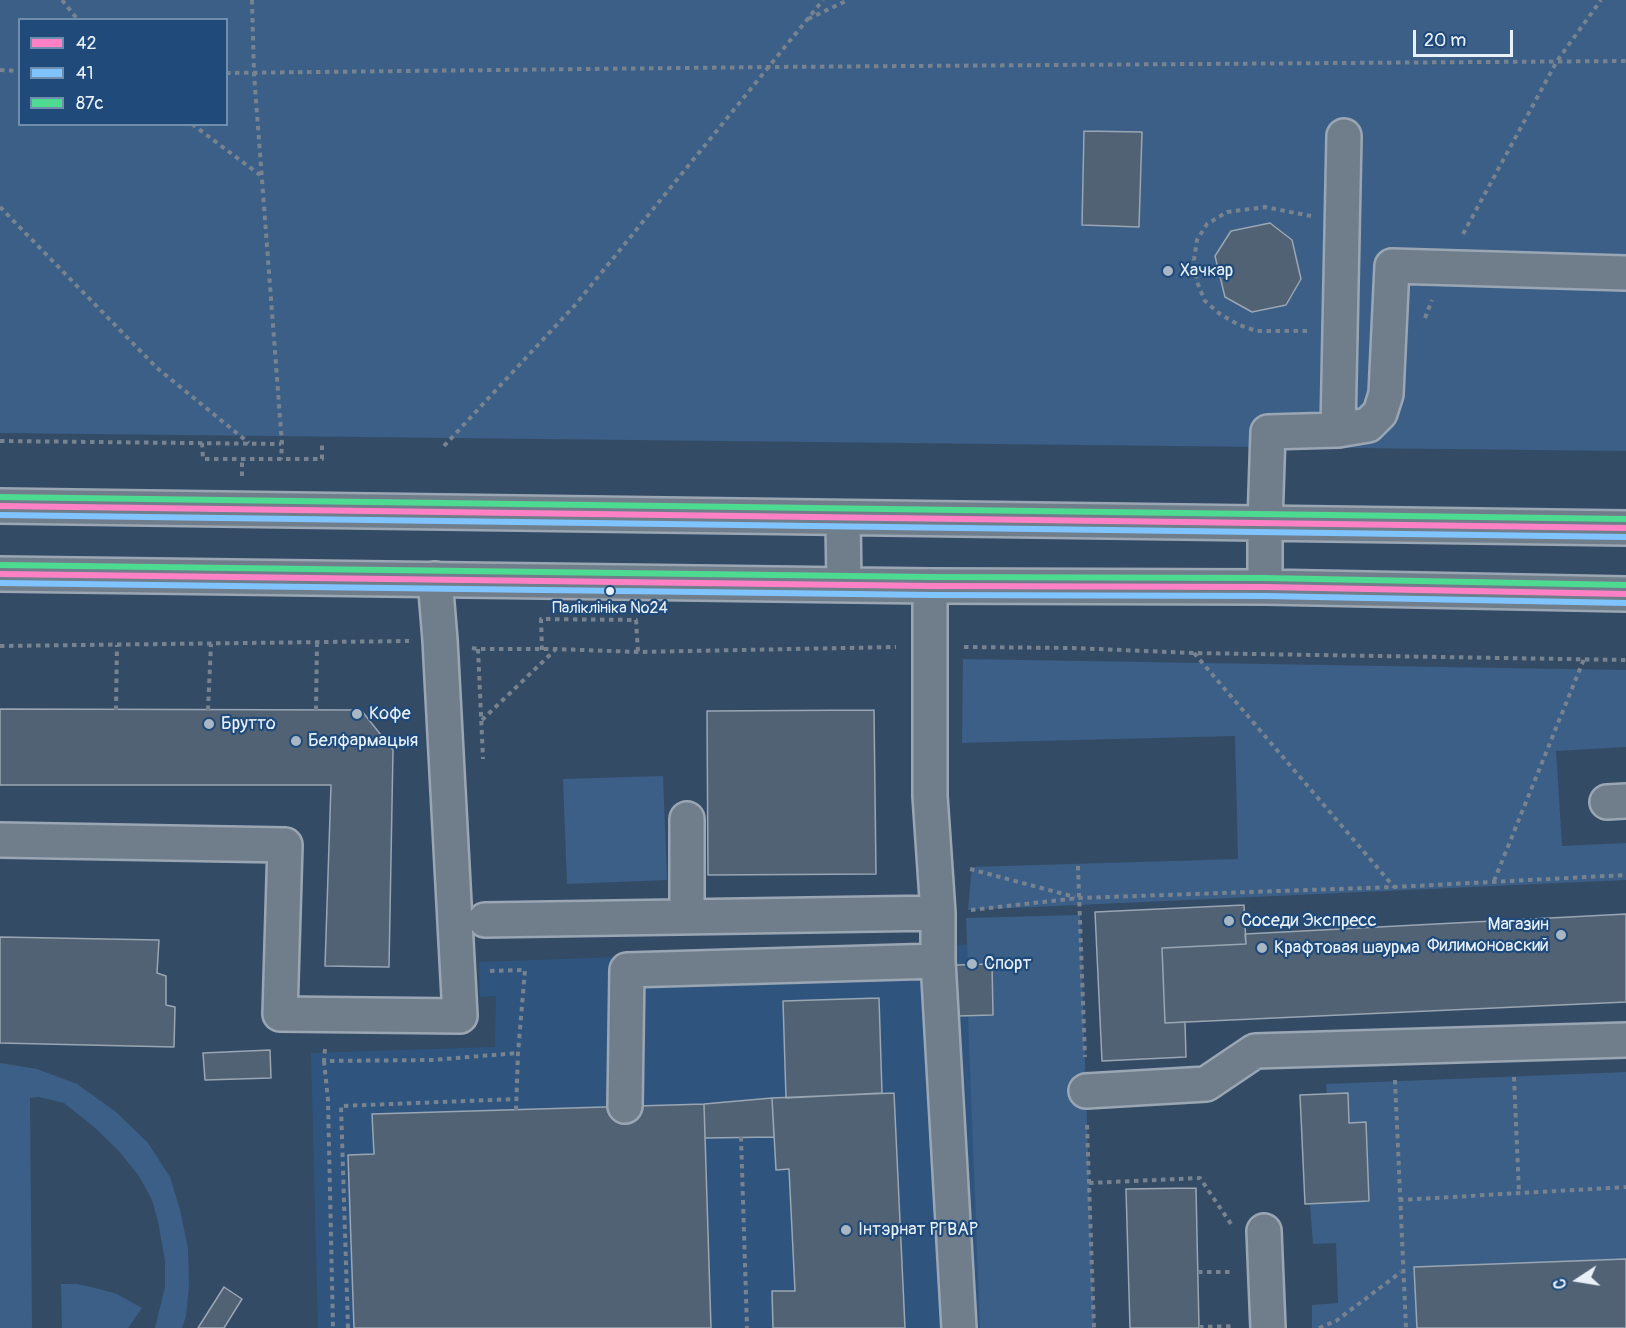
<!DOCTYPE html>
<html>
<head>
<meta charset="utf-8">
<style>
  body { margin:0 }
  #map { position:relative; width:1626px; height:1328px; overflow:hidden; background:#344b65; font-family:Pangolin,sans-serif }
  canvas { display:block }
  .legend { position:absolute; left:18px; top:18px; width:210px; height:108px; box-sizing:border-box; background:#1f4a7a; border:2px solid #6f8dac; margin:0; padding:8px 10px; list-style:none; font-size:18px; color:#e8f1f8 }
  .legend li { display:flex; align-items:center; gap:12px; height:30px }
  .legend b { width:30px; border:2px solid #6f8dac }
  .north { position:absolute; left:1548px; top:1250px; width:60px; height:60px; -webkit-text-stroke:4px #1f4a7a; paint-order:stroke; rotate:258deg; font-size:16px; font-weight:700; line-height:24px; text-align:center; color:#e8f1f8 }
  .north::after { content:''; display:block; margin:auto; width:21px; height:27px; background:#e8f1f8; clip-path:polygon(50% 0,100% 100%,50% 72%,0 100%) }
  .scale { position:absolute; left:1413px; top:30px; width:100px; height:27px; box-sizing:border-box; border:3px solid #e8f1f8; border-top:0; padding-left:8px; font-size:18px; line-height:21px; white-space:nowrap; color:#e8f1f8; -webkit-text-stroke:4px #1f4a7a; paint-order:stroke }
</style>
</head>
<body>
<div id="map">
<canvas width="1626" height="1328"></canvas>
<ul class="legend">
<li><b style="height:8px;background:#ff80c5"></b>42</li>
<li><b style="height:8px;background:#80c4ff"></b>41</li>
<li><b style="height:8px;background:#4ddb92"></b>87с</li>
</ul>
<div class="north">С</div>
<div class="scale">20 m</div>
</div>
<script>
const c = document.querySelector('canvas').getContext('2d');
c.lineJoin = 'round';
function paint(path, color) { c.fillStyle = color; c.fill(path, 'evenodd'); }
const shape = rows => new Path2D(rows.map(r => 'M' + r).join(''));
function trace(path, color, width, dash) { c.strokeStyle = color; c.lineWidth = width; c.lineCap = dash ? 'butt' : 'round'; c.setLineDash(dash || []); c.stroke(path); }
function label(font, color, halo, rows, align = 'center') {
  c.font = font + ' Pangolin,sans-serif'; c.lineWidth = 4.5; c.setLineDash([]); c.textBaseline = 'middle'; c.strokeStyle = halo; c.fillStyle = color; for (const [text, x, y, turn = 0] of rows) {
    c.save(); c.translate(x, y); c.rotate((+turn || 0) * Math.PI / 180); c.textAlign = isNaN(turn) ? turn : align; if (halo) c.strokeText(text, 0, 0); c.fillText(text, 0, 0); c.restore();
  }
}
const built = shape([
  [1064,941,1072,1328,318,1328,311,1053,495,1047,496,996,480,997,479,962]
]);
const green = shape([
  [0,0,1626,0,1626,451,0,433],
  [20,20,226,20,226,124,20,124],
  [963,659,1626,670,1626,747,1556,751,1562,846,1626,843,1626,880,968,910,972,867,1238,859,1235,736,957,743,962,743],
  [663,776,667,880,567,884,563,779],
  [1080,915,1094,1328,980,1328,968,1016,993,1015,992,964,968,965,966,918],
  [0,1063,37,1069,77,1084,116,1112,148,1143,170,1177,180,1210,188,1248,189,1286,186,1316,182,1328,155,1328,165,1287,165,1261,158,1221,152,1200,139,1176,118,1150,94,1127,64,1103,39,1097,30,1098,32,1328,0,1328],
  [1626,1072,1626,1259,1417,1328,1312,1328,1312,1305,1338,1303,1336,1243,1313,1244,1310,1204,1369,1201,1366,1122,1349,1123,1327,1094,1326,1084],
  [61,1284,77,1284,99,1289,117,1294,142,1308,128,1328,62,1328]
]);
const building = shape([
  [1084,131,1142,132,1139,227,1082,225,1084,131],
  [1270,223,1292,240,1301,279,1286,305,1252,312,1225,297,1215,256,1231,231,1270,223],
  [0,709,361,710,393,750,389,967,325,966,331,785,0,785,0,709],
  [874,710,876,874,708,875,707,711,874,710],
  [1244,905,1246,944,1162,948,1165,1023,1185,1022,1186,1057,1102,1061,1095,912,1244,905],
  [1626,914,1626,1002,1165,1023,1162,948,1246,944,1245,934,1626,914],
  [0,937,159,940,157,973,166,976,166,1005,175,1007,174,1047,0,1043,0,937],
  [992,964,993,1015,957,1016,956,965,992,964],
  [879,998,882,1093,786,1098,783,1001,879,998],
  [270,1050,271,1078,205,1080,203,1053,270,1050],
  [894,1093,905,1328,773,1328,772,1291,795,1291,789,1169,776,1170,772,1098,894,1093],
  [1348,1093,1349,1123,1366,1122,1369,1201,1305,1204,1300,1095,1348,1093],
  [772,1098,774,1137,705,1138,704,1104,772,1098],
  [704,1104,711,1328,354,1328,348,1155,374,1154,372,1114,704,1104],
  [1196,1188,1199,1328,1130,1328,1126,1189,1196,1188],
  [1626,1259,1626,1328,1417,1328,1414,1267,1626,1259],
  [224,1287,242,1299,224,1328,198,1328,224,1287]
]);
const path = shape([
  [62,0,78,20],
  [252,0,254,74,282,444,281,459],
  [808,19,848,0],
  [0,70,20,71],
  [226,73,769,67,1626,61],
  [192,124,260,175],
  [0,207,157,368,249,443],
  [1463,234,1557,61,1601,0],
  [1425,318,1432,300],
  [1307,331,1257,331,1239,325,1220,314,1205,301,1197,282,1194,260,1197,240,1207,224,1227,212,1265,207,1311,216],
  [0,441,281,444],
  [202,443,203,459,322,459,322,445],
  [444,446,576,304,823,0],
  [242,476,242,459],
  [0,646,409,641],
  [964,647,1072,648,1193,653,1626,660],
  [472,648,478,649,555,649,638,652,896,647],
  [478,649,483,759],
  [542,650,541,619,636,620,638,652],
  [1194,653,1394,887],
  [116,710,117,645],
  [208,710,211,644],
  [316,710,317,643],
  [482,720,555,650],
  [1078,866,1085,1057],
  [970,869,1075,897],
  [1494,881,1584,659],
  [971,910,1079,898,1394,887,1626,875],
  [490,971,525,970,518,1053,516,1111],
  [325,1049,324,1061,432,1060,518,1053],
  [324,1061,328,1100,333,1328],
  [1514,1077,1519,1193],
  [1395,1080,1406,1328],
  [1087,1125,1094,1328],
  [741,1137,747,1328],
  [1089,1183,1200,1178,1231,1224],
  [1399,1200,1626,1187],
  [1198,1272,1233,1272],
  [1199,1327,1235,1326],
  [348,1328,341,1106,516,1099],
  [1319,1328,1336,1321,1401,1272]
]);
const minor = shape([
  [1338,430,1368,425,1380,413,1386,394,1392,266,1626,273],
  [1265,523,1268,432,1338,430,1344,136],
  [930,586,930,796,938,913,938,961,959,1328],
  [1607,802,1626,801],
  [0,840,285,845,280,1014,460,1016,440,640,435,579],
  [687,917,687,819],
  [485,920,938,913],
  [1086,1091,1206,1084,1255,1051,1626,1040],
  [625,1106,627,970,938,961],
  [1264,1231,1268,1328]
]);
const major = shape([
  [0,506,1626,528],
  [843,518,844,585],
  [0,574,930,586,1265,587,1626,594],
  [1265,587,1265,523]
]);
const bus1 = shape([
  [0,506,1626,528],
  [0,574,930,586,1265,587,1626,594]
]);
const bus2 = shape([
  [0,515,1626,537],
  [0,583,930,595,1265,596,1626,603]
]);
const bus3 = shape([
  [0,497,1626,519],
  [0,565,930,577,1265,578,1626,585]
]);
const markers = [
  [1168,271,6,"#a9b7c5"],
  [610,591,5,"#e8f1f8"],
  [357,714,6,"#a9b7c5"],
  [209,724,6,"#a9b7c5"],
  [296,741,6,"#a9b7c5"],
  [1229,921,6,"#a9b7c5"],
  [1561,935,6,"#a9b7c5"],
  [1262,948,6,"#a9b7c5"],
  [972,964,6,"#a9b7c5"],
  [846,1230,6,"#a9b7c5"]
];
const busNames = [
  ["Паліклініка №24",610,609]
];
const poiNames = [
  ["Хачкар",1180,271],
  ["Кофе",369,714],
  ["Брутто",221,724],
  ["Белфармацыя",308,741],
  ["Соседи Экспресс",1241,921],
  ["Магазин",1549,925,"right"],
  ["Филимоновский",1549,946,"right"],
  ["Крафтовая шаурма",1274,948],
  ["Спорт",984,964],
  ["Інтэрнат РГВАР",858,1230]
];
paint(built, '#2f557f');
paint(green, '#3b5f87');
paint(building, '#516275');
trace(building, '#9aa6b3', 1.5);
trace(minor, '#9aa6b3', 38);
trace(major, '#9aa6b3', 38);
trace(path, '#778390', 4, [4.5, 4.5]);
trace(minor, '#707e8c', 33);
trace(major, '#707e8c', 33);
trace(bus1, '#ff80c5', 6);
trace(bus2, '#80c4ff', 6);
trace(bus3, '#4ddb92', 6);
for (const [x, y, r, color] of markers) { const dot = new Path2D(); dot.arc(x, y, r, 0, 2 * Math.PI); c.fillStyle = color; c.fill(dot); trace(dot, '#1f4a7a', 2); }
label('16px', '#e8f1f8', '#1f4a7a', busNames);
label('18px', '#e8f1f8', '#1f4a7a', poiNames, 'left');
</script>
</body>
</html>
